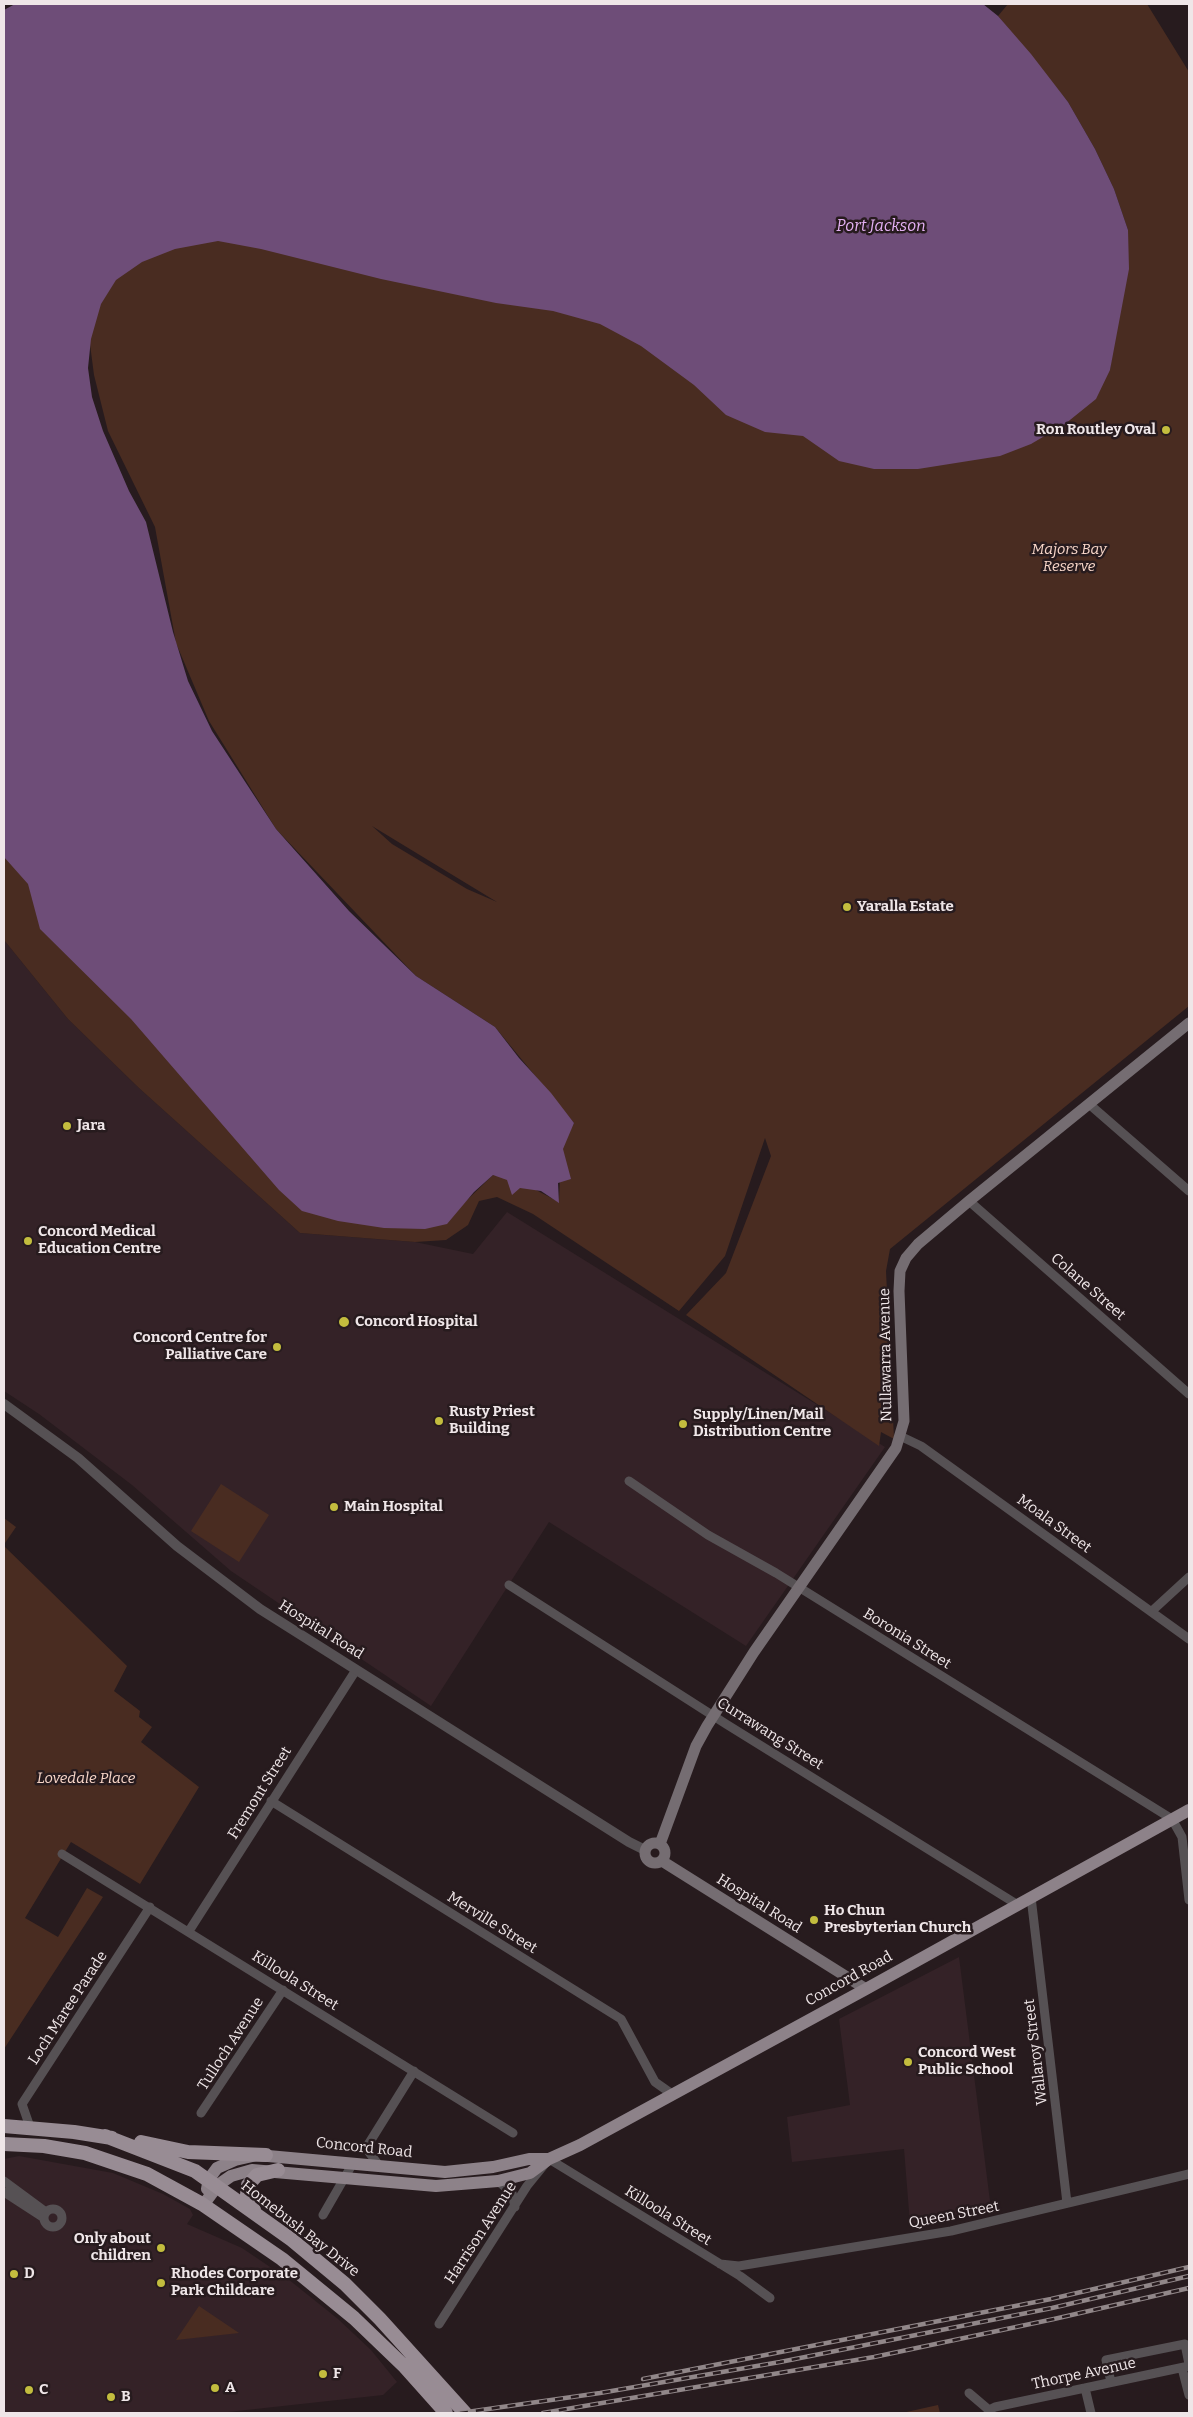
<!DOCTYPE html>
<html>
<head>
<meta charset="utf-8">
<style>
  body { margin:0 }
  #map { position:relative; width:1193px; height:2417px; overflow:hidden; background:#271b1e; font-family:Bitter,serif }
  canvas { display:block }
  .frame { position:absolute; inset:0; border:5px solid #efe6e8; pointer-events:none }
</style>
</head>
<body>
<div id="map">
<canvas width="1193" height="2417"></canvas>
<div class="frame"></div>
</div>
<script>
const c = document.querySelector('canvas').getContext('2d');
c.lineJoin = 'round';
function paint(path, color) { c.fillStyle = color; c.fill(path, 'evenodd'); }
const shape = rows => new Path2D(rows.map(r => 'M' + r).join(''));
function trace(path, color, width, dash) { c.strokeStyle = color; c.lineWidth = width; c.lineCap = dash ? 'butt' : 'round'; c.setLineDash(dash || []); c.stroke(path); }
function label(font, color, halo, rows, align = 'center') {
  c.font = font + ' Bitter,serif'; c.lineWidth = 5; c.setLineDash([]); c.textBaseline = 'middle'; c.strokeStyle = halo; c.fillStyle = color; for (const [text, x, y, turn = 0] of rows) {
    c.save(); c.translate(x, y); c.rotate((+turn || 0) * Math.PI / 180); c.textAlign = isNaN(turn) ? turn : align; if (halo) c.strokeText(text, 0, 0); c.fillText(text, 0, 0); c.restore();
  }
}
const built = shape([
  [4,940,68,1019,139,1088,300,1233,415,1242,473,1254,507,1212,885,1447,746,1646,549,1522,431,1706,231,1571,132,1485,39,1414,4,1391],
  [959,1957,991,2209,910,2224,904,2149,792,2162,787,2117,850,2105,839,2019],
  [19,2156,113,2173,163,2194,190,2209,193,2215,187,2224,242,2248,288,2279,338,2319,371,2350,397,2382,383,2395,219,2413,4,2413,4,2159]
]);
const green = shape([
  [1008,4,1147,4,1189,72,1189,1006,890,1249,886,1271,894,1439,881,1432,879,1446,686,1315,726,1273,771,1156,765,1138,725,1256,679,1311,533,1214,497,1197,479,1201,468,1225,446,1240,415,1242,300,1233,139,1088,68,1019,4,940,4,835,465,1202,493,1175,513,1178,559,1202,561,1148,574,1123,495,1027,416,976,276,829,209,721,176,643,155,527,108,431,94,375,87,321,100,270,156,227,1110,370,1128,230,1114,189,1095,149,1068,102,998,16],
  [372,826,497,902,467,889,392,844],
  [221,1484,269,1515,239,1562,191,1531],
  [4,1518,16,1527,5,1543,4,1542],
  [4,1546,127,1666,114,1691,140,1711,139,1717,152,1727,141,1742,199,1787,140,1884,71,1842,25,1918,58,1937,87,1888,103,1897,4,2049],
  [199,2306,239,2333,176,2340],
  [938,2405,940,2413,902,2413]
]);
const water = shape([
  [15,4,983,4,998,16,1031,54,1068,102,1095,149,1114,189,1128,230,1129,269,1110,370,1096,399,1065,424,1031,444,1000,456,918,469,874,469,839,461,803,436,765,432,726,415,694,385,641,346,600,324,553,311,496,303,381,279,261,249,218,241,175,249,142,262,116,280,101,304,91,339,88,368,92,397,103,431,129,491,146,522,173,632,188,681,212,731,276,829,349,911,416,976,495,1027,519,1058,551,1093,574,1123,563,1149,571,1179,558,1183,559,1203,541,1191,520,1188,512,1195,507,1180,493,1175,474,1192,447,1224,425,1229,384,1228,338,1221,302,1211,279,1190,131,1019,40,929,28,884,4,857,4,10]
]);
const minor = shape([
  [1089,1104,1189,1191],
  [969,1201,1189,1394],
  [900,1436,921,1446,1189,1639],
  [629,1481,708,1535,776,1573,1172,1819,1182,1837,1189,1900],
  [509,1585,726,1724,1018,1905],
  [1152,1611,1189,1577],
  [271,1801,621,2019,655,2082,672,2094],
  [62,1854,513,2133],
  [1031,1897,1067,2203],
  [189,1931,356,1670],
  [201,2113,283,1990],
  [30,2127,22,2104,150,1907],
  [380,2167,366,2148,414,2071],
  [4,2181,46,2212],
  [498,2181,512,2193,515,2207],
  [4,2192,44,2218],
  '44 2218a9 9 0 1 1 18 0a9 9 0 1 1-18 0Z',
  [323,2215,353,2163],
  [720,2264,739,2266,951,2231,1189,2174],
  [439,2324,527,2186,549,2159,740,2276,770,2298],
  [1182,2368,1189,2395],
  [1111,2382,1106,2360,1185,2344,1189,2364],
  [1085,2388,1091,2413],
  [969,2393,989,2410],
  [988,2413,989,2410,995,2407,1189,2366]
]);
const tertiary = shape([
  [4,1404,78,1458,177,1546,260,1609,629,1842,645,1850]
]);
const secondary = shape([
  '645 1853a10 10 0 1 1 20 0a10 10 0 1 1-20 0Z',
  [660,1844,696,1746,707,1726,754,1652,896,1448,904,1421,899,1291,900,1271,906,1258,918,1244,969,1201,1189,1023],
  [662,1861,866,1989]
]);
const primary = shape([
  [207,2189,209,2179,217,2168,235,2160,257,2155,445,2172,493,2167,529,2159,549,2159],
  [204,2204,218,2185,231,2176,252,2170,436,2186,498,2181,530,2173,549,2159,580,2145,866,1989,1189,1810]
]);
const trunk = shape([
  [4,2126,74,2132,112,2138],
  [105,2136,195,2171,292,2240,345,2284,380,2319,465,2413],
  [141,2142,188,2152,266,2155],
  [4,2144,44,2146,85,2153,147,2174,202,2204,282,2259,354,2318,405,2367,446,2413],
  [254,2210,247,2195,248,2185,257,2175,278,2170]
]);
const rail = shape([
  [643,2379,1051,2299,1189,2267],
  [460,2413,600,2393,780,2362,1052,2308,1189,2276],
  [543,2413,874,2357,1054,2319,1189,2288]
]);
const markers = [
  [1166,430,5,"#c3bd3e"],
  [847,907,5,"#c3bd3e"],
  [67,1126,5,"#c3bd3e"],
  [28,1241,5,"#c3bd3e"],
  [344,1322,6,"#c3bd3e"],
  [277,1347,5,"#c3bd3e"],
  [439,1421,5,"#c3bd3e"],
  [683,1424,5,"#c3bd3e"],
  [334,1507,5,"#c3bd3e"],
  [814,1920,5,"#c3bd3e"],
  [908,2062,5,"#c3bd3e"],
  [161,2248,5,"#c3bd3e"],
  [14,2274,5,"#c3bd3e"],
  [161,2283,5,"#c3bd3e"],
  [323,2374,5,"#c3bd3e"],
  [215,2388,5,"#c3bd3e"],
  [29,2390,5,"#c3bd3e"],
  [111,2397,5,"#c3bd3e"]
];
const poiNames = [
  ["Ron Routley Oval",1156,430,"right"],
  ["Yaralla Estate",857,907],
  ["Jara",77,1126],
  ["Concord Medical",38,1232],
  ["Education Centre",38,1249],
  ["Concord Hospital",355,1322],
  ["Concord Centre for",267,1338,"right"],
  ["Palliative Care",267,1355,"right"],
  ["Rusty Priest",449,1412],
  ["Building",449,1429],
  ["Supply/Linen/Mail",693,1415],
  ["Distribution Centre",693,1432],
  ["Main Hospital",344,1507],
  ["Ho Chun",824,1911],
  ["Presbyterian Church",824,1928],
  ["Concord West",918,2053],
  ["Public School",918,2070],
  ["Only about",151,2239,"right"],
  ["children",151,2256,"right"],
  ["D",24,2274],
  ["Rhodes Corporate",171,2274],
  ["Park Childcare",171,2291],
  ["F",333,2374],
  ["A",225,2388],
  ["C",39,2390],
  ["B",121,2397]
];
const parkNames = [
  ["Majors Bay",1069,550],
  ["Reserve",1069,567],
  ["Lovedale Place",86,1779]
];
const streetNames = [
  ["Colane Street",1088,1287,41],
  ["Nullawarra Avenue",886,1355,-91],
  ["Moala Street",1054,1524,36],
  ["Hospital Road",321,1630,32],
  ["Boronia Street",907,1639,32],
  ["Currawang Street",770,1734,32],
  ["Fremont Street",260,1793,-58],
  ["Hospital Road",759,1904,32],
  ["Merville Street",492,1923,32],
  ["Concord Road",849,1979,-29],
  ["Killoola Street",295,1981,32],
  ["Loch Maree Parade",68,2008,-57],
  ["Tulloch Avenue",231,2044,-57],
  ["Wallaroy Street",1036,2052,-97],
  ["Concord Road",364,2148,6],
  ["Queen Street",954,2215,-11],
  ["Killoola Street",668,2216,32],
  ["Homebush Bay Drive",300,2229,38],
  ["Harrison Avenue",481,2233,-57],
  ["Thorpe Avenue",1084,2374,-12]
];
const waterNames = [
  ["Port Jackson",881,227]
];
paint(built, '#342227');
paint(green, '#492c21');
paint(water, '#6e4d78');
trace(minor, '#565154', 9);
trace(tertiary, '#565154', 10);
trace(secondary, '#756d72', 11);
trace(primary, '#8d8289', 12);
trace(trunk, '#988c94', 14);
trace(rail, '#918789', 4.5);
trace(rail, '#271b1e', 2.5, [8]);
for (const [x, y, r, color] of markers) { const dot = new Path2D(); dot.arc(x, y, r, 0, 2 * Math.PI); c.fillStyle = color; c.fill(dot); trace(dot, '#271b1e', 2); }
label('bold 15px', '#efe6e8', '#271b1e', poiNames, 'left');
label('italic 15px', '#f8d6c8', '#271b1e', parkNames);
label('15px', '#efe6e8', '#271b1e', streetNames);
label('italic 16px', '#e4b1f4', '#271b1e', waterNames);
</script>
</body>
</html>
